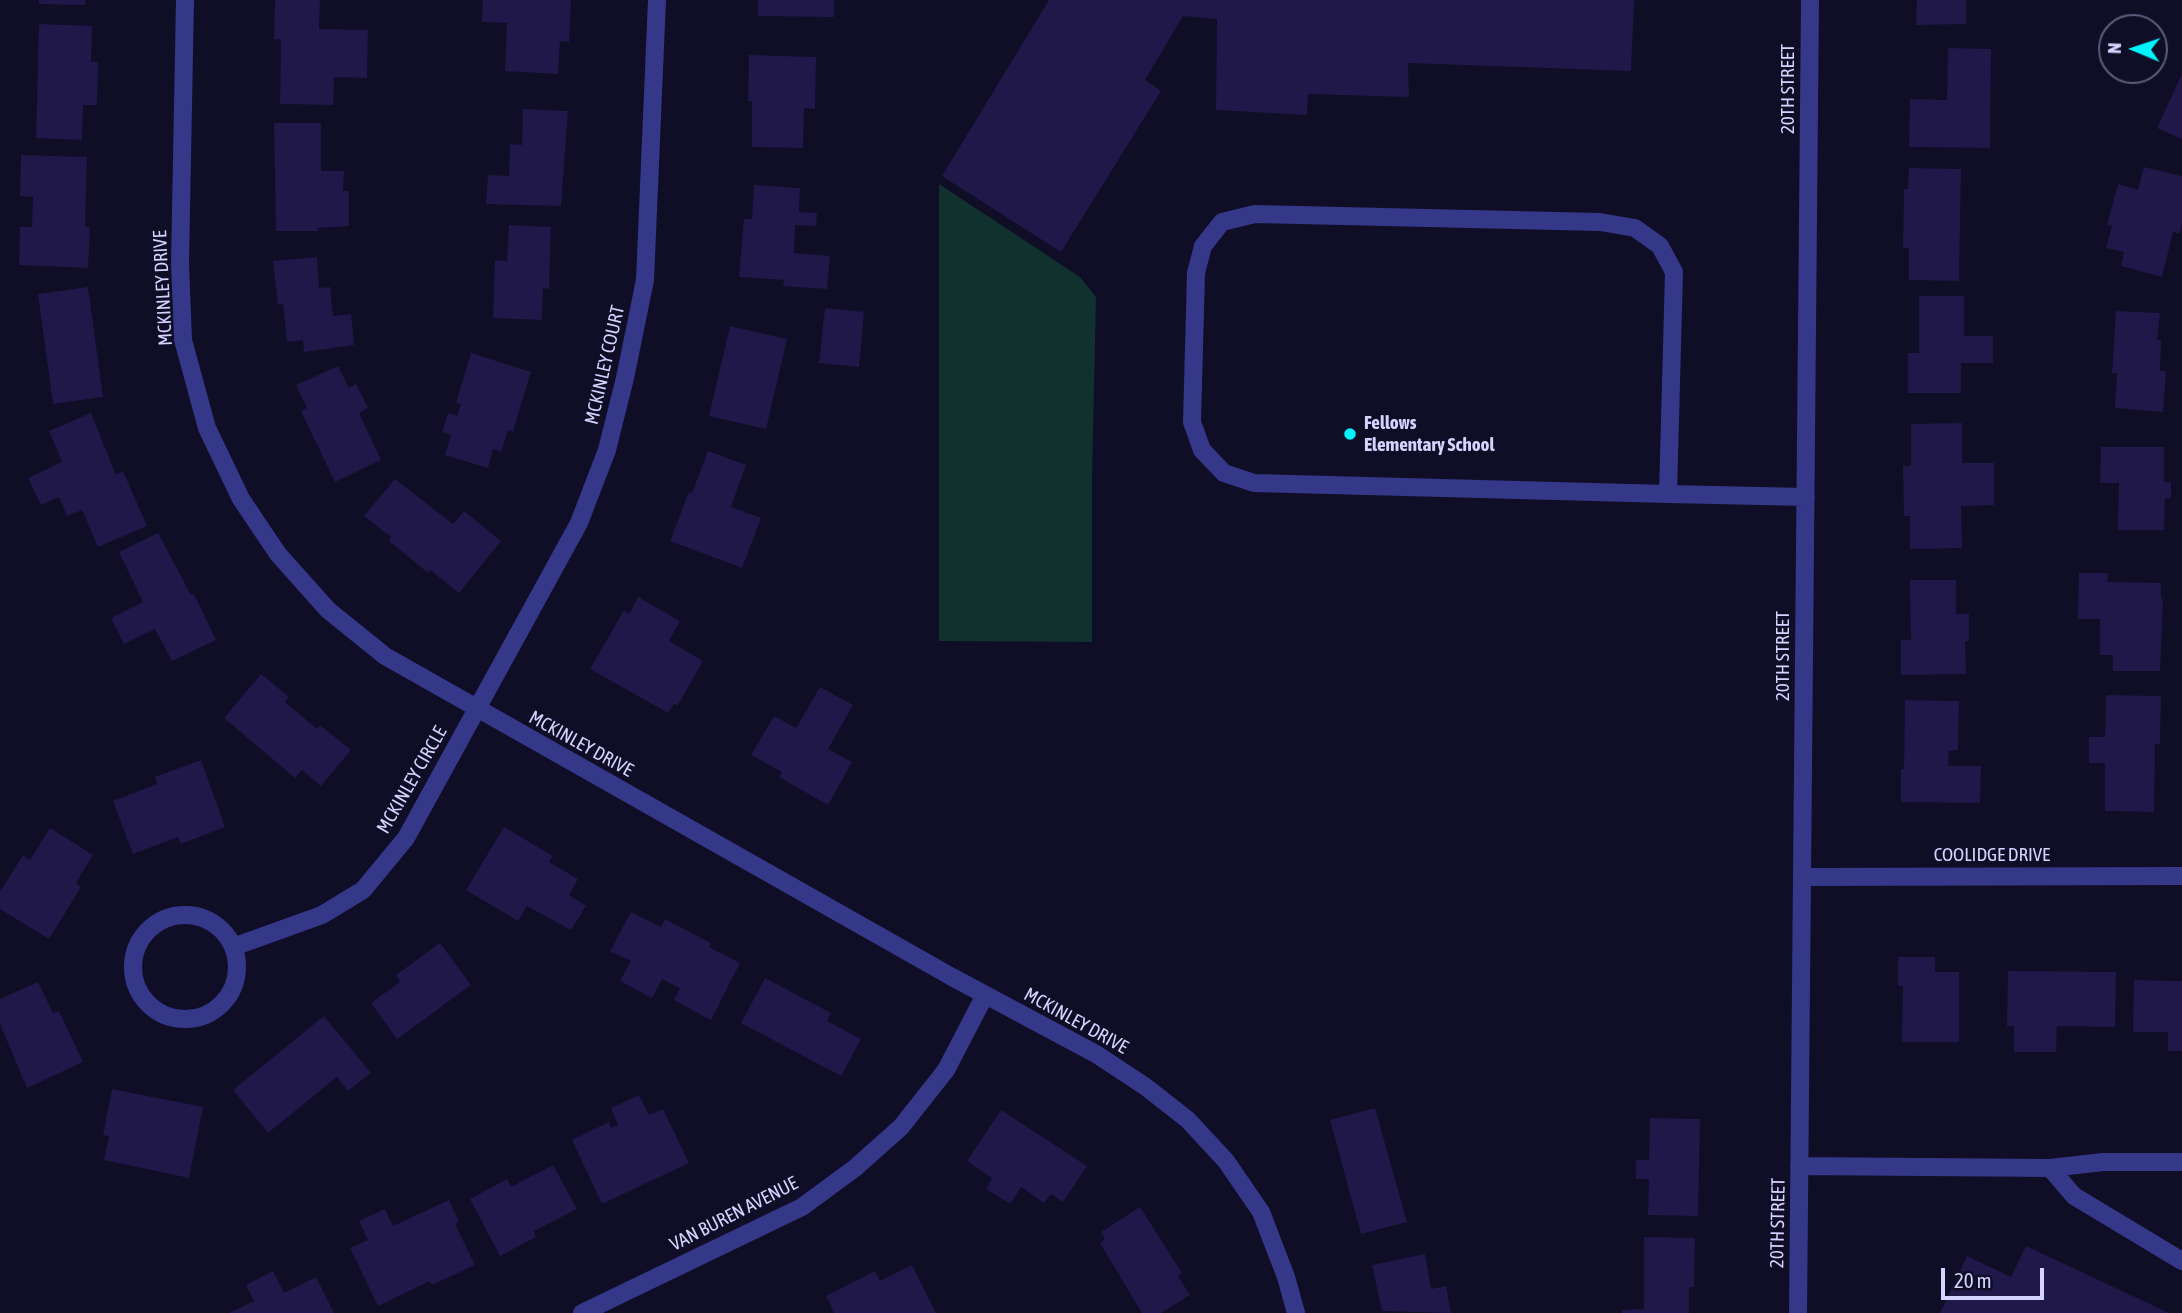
<!DOCTYPE html>
<html>
<head>
<meta charset="utf-8">
<style>
  body { margin:0 }
  #map { position:relative; width:2182px; height:1313px; overflow:hidden; background:#100d26; font-family:"Asap Condensed",sans-serif }
  canvas { display:block }
  .north { position:absolute; left:2098px; top:14px; width:70px; height:70px; box-sizing:border-box; background:#100d26; border:2px solid #5f5c7d; border-radius:50%; rotate:272deg; font-size:19px; font-weight:700; line-height:28px; text-align:center; color:#d5d3ff }
  .north::after { content:''; display:block; margin:auto; width:24px; height:32px; background:#00f4fe; clip-path:polygon(50% 0,100% 100%,50% 72%,0 100%) }
  .scale { position:absolute; left:1941px; top:1268px; width:103px; height:32px; box-sizing:border-box; border:4px solid #d5d3ff; border-top:0; padding-left:9px; font-size:21px; line-height:24px; white-space:nowrap; color:#d5d3ff; -webkit-text-stroke:5px #100d26; paint-order:stroke }
</style>
</head>
<body>
<div id="map">
<canvas width="2182" height="1313"></canvas>
<div class="north">N</div>
<div class="scale">20 m</div>
</div>
<script>
const c = document.querySelector('canvas').getContext('2d');
c.lineJoin = 'round';
function paint(path, color) { c.fillStyle = color; c.fill(path, 'evenodd'); }
const shape = rows => new Path2D(rows.map(r => 'M' + r).join(''));
function trace(path, color, width, dash) { c.strokeStyle = color; c.lineWidth = width; c.lineCap = dash ? 'butt' : 'round'; c.setLineDash(dash || []); c.stroke(path); }
function label(font, color, halo, rows, align = 'center') {
  c.font = font + ' "Asap Condensed",sans-serif'; c.lineWidth = 5; c.setLineDash([]); c.textBaseline = 'middle'; c.strokeStyle = halo; c.fillStyle = color; for (const [text, x, y, turn = 0] of rows) {
    c.save(); c.translate(x, y); c.rotate((+turn || 0) * Math.PI / 180); c.textAlign = isNaN(turn) ? turn : align; if (halo) c.strokeText(text, 0, 0); c.fillText(text, 0, 0); c.restore();
  }
}
const green = shape([
  [939,184,1080,277,1096,297,1092,477,1092,642,939,641]
]);
const building = shape([
  [39,0,85,0,85,5,39,4],
  [275,0,320,0,319,29,368,30,367,78,334,77,333,105,280,104,281,39,274,39],
  [483,0,571,0,569,42,560,41,558,74,505,71,507,23,482,22],
  [758,0,834,0,834,17,758,16],
  [1049,0,1634,0,1631,71,1408,63,1409,97,1308,94,1307,115,1216,110,1217,19,1183,16,1145,80,1161,91,1061,252,942,176],
  [1917,0,1966,0,1966,24,1916,25],
  [39,24,92,26,91,62,98,62,97,105,83,105,82,140,36,138],
  [1948,48,1991,49,1990,148,1909,147,1910,99,1947,100],
  [749,55,816,57,815,109,804,108,803,148,752,147,752,101,748,101],
  [2182,74,2182,139,2157,128],
  [523,109,568,111,561,206,486,204,488,175,509,176,510,144,522,145],
  [274,123,321,123,321,171,344,171,343,191,349,191,349,226,318,228,318,231,276,231],
  [21,155,87,157,85,226,90,227,88,268,19,265,20,227,32,227,33,197,20,196],
  [2144,167,2182,176,2182,224,2180,234,2173,232,2162,277,2121,266,2124,252,2106,248,2112,226,2107,225,2118,184,2138,190],
  [1909,168,1961,169,1959,281,1909,280,1909,248,1903,248,1904,189,1908,189],
  [754,185,800,188,799,212,817,213,816,226,795,225,794,253,830,256,827,289,783,286,784,280,739,277,744,219,752,219],
  [509,225,551,227,549,289,543,288,542,320,493,318,495,260,507,261],
  [317,257,319,288,330,287,333,316,351,314,354,345,304,352,303,340,287,342,283,304,278,305,273,261],
  [88,287,103,397,53,404,38,294],
  [1919,296,1964,296,1964,336,1993,336,1993,363,1961,363,1961,393,1908,393,1908,353,1919,353],
  [825,308,864,312,859,367,819,363],
  [2116,311,2160,313,2157,340,2161,340,2160,371,2166,371,2163,412,2115,408,2117,373,2112,373],
  [730,326,787,339,766,429,709,416],
  [471,353,531,372,513,431,508,430,501,452,493,449,488,468,445,455,451,435,442,432,448,413,457,416,461,404,456,403],
  [338,366,349,388,356,384,368,408,359,413,381,460,335,482,301,411,307,408,296,385],
  [91,413,116,475,123,471,147,526,98,547,82,510,67,516,59,497,41,505,28,478,62,462,49,431],
  [1962,423,1962,463,1994,463,1994,505,1961,506,1962,548,1910,549,1910,516,1904,516,1903,466,1911,466,1911,424],
  [2101,447,2164,447,2164,482,2171,482,2171,498,2165,498,2164,530,2118,530,2119,483,2100,483],
  [708,451,746,465,731,507,761,518,742,568,670,541,689,492,692,493],
  [395,479,453,524,464,511,501,541,459,593,430,570,428,573,389,541,391,537,364,516],
  [158,533,191,595,194,594,216,640,172,661,155,629,124,644,111,618,143,602,119,552],
  [2079,573,2108,573,2107,582,2161,583,2161,599,2163,599,2160,671,2113,671,2113,655,2100,655,2100,619,2078,619],
  [1910,580,1956,580,1956,614,1969,614,1969,641,1965,641,1966,674,1901,675,1901,640,1911,640],
  [638,597,680,621,669,641,703,661,678,705,674,704,668,713,590,669,624,610,629,614],
  [261,674,289,697,285,702,317,729,320,725,351,750,321,786,302,770,295,778,224,718],
  [820,687,853,705,828,749,852,762,828,805,779,777,782,772,751,755,774,716,796,728],
  [2106,695,2161,696,2160,744,2155,744,2154,812,2105,811,2105,763,2089,763,2089,737,2105,737],
  [1905,700,1959,701,1958,750,1949,751,1948,766,1981,766,1980,803,1901,802,1901,769,1904,769],
  [201,760,225,827,181,844,178,837,133,854,113,801,157,784,155,777],
  [504,827,553,856,549,862,578,879,569,895,586,906,571,930,527,906,518,921,466,890],
  [50,828,93,855,76,883,81,887,49,939,0,909,0,892,23,855,30,860],
  [631,912,661,927,665,919,711,943,709,947,740,963,711,1020,674,1000,680,988,662,979,652,998,620,981,631,961,610,951],
  [440,943,471,985,397,1039,371,1003,400,982,396,975],
  [1898,957,1935,957,1935,972,1959,972,1959,1042,1902,1042,1903,986,1898,986],
  [2008,971,2116,972,2115,1027,2057,1026,2056,1052,2014,1052,2014,1026,2007,1026],
  [765,978,831,1013,827,1021,861,1039,841,1076,741,1023],
  [2134,980,2182,981,2182,1051,2168,1051,2168,1032,2133,1032],
  [38,982,53,1013,59,1011,83,1062,27,1088,0,1024,0,999],
  [324,1016,371,1073,348,1091,337,1077,268,1133,233,1090],
  [112,1089,203,1107,189,1178,104,1160,109,1136,103,1135],
  [639,1095,649,1115,663,1109,689,1163,602,1204,572,1140,609,1122,611,1128,618,1125,611,1108],
  [1375,1108,1407,1222,1361,1234,1330,1120],
  [1001,1110,1087,1166,1063,1202,1051,1194,1044,1203,1021,1187,1010,1204,986,1189,992,1178,967,1161],
  [1650,1118,1700,1119,1698,1216,1648,1215,1649,1179,1636,1179,1636,1160,1649,1160],
  [553,1165,577,1209,534,1231,536,1237,500,1256,470,1199,507,1179,511,1187],
  [449,1200,459,1222,455,1224,475,1265,432,1285,430,1281,378,1306,350,1248,368,1240,359,1221,385,1209,393,1226],
  [1140,1207,1182,1273,1178,1276,1190,1295,1161,1313,1142,1313,1100,1243,1105,1239,1101,1232],
  [1644,1237,1695,1238,1694,1287,1689,1287,1689,1313,1622,1313,1622,1310,1644,1309],
  [2026,1246,2169,1313,1940,1313,1967,1256,2011,1277],
  [1425,1254,1431,1289,1446,1286,1451,1313,1382,1311,1372,1265],
  [912,1265,936,1313,834,1313,826,1296,875,1271,880,1281],
  [273,1271,284,1293,316,1277,334,1313,229,1313,254,1301,246,1285]
]);
const minor = shape([
  [185,0,180,264,183,340,207,428,241,499,278,554,328,610,385,656,952,977,1096,1054,1146,1087,1188,1120,1226,1161,1261,1212,1286,1277,1296,1313],
  [1668,494,1254,483,1224,473,1202,450,1192,422,1196,273,1203,246,1222,222,1255,214,1600,222,1635,228,1660,246,1674,272,1668,494,1806,497],
  [1803,877,2182,876],
  '133 967a52 52 0 1 1 104 0a52 52 0 1 1-104 0Z',
  [233,947,322,915,363,890,406,838,579,523,607,450,625,378,645,280,657,0],
  [2182,1162,2103,1162,2050,1168,2074,1196,2182,1261],
  [1799,1166,2050,1168],
  [582,1313,802,1207,855,1168,901,1127,946,1070,985,995],
  [1798,1313,1810,0]
]);
const markers = [
  [1350,434,7,"#00f4fe"]
];
const streetNames = [
  ["20TH STREET",1788,89,-90],
  ["MCKINLEY DRIVE",163,288,-93],
  ["MCKINLEY COURT",605,365,-77],
  ["20TH STREET",1783,656,-90],
  ["MCKINLEY DRIVE",581,744,29],
  ["MCKINLEY CIRCLE",412,780,-60],
  ["COOLIDGE DRIVE",1992,855],
  ["MCKINLEY DRIVE",1076,1021,29],
  ["VAN BUREN AVENUE",734,1214,-27],
  ["20TH STREET",1778,1223,-89]
];
const poiNames = [
  ["Fellows",1364,423],
  ["Elementary School",1364,445]
];
paint(green, '#10312e');
paint(building, '#1f1849');
trace(minor, '#353789', 18);
for (const [x, y, r, color] of markers) { const dot = new Path2D(); dot.arc(x, y, r, 0, 2 * Math.PI); c.fillStyle = color; c.fill(dot); trace(dot, '#100d26', 2.5); }
label('19px', '#d5d3ff', '#100d26', streetNames);
label('bold 19px', '#d5d3ff', '#100d26', poiNames, 'left');
</script>
</body>
</html>
